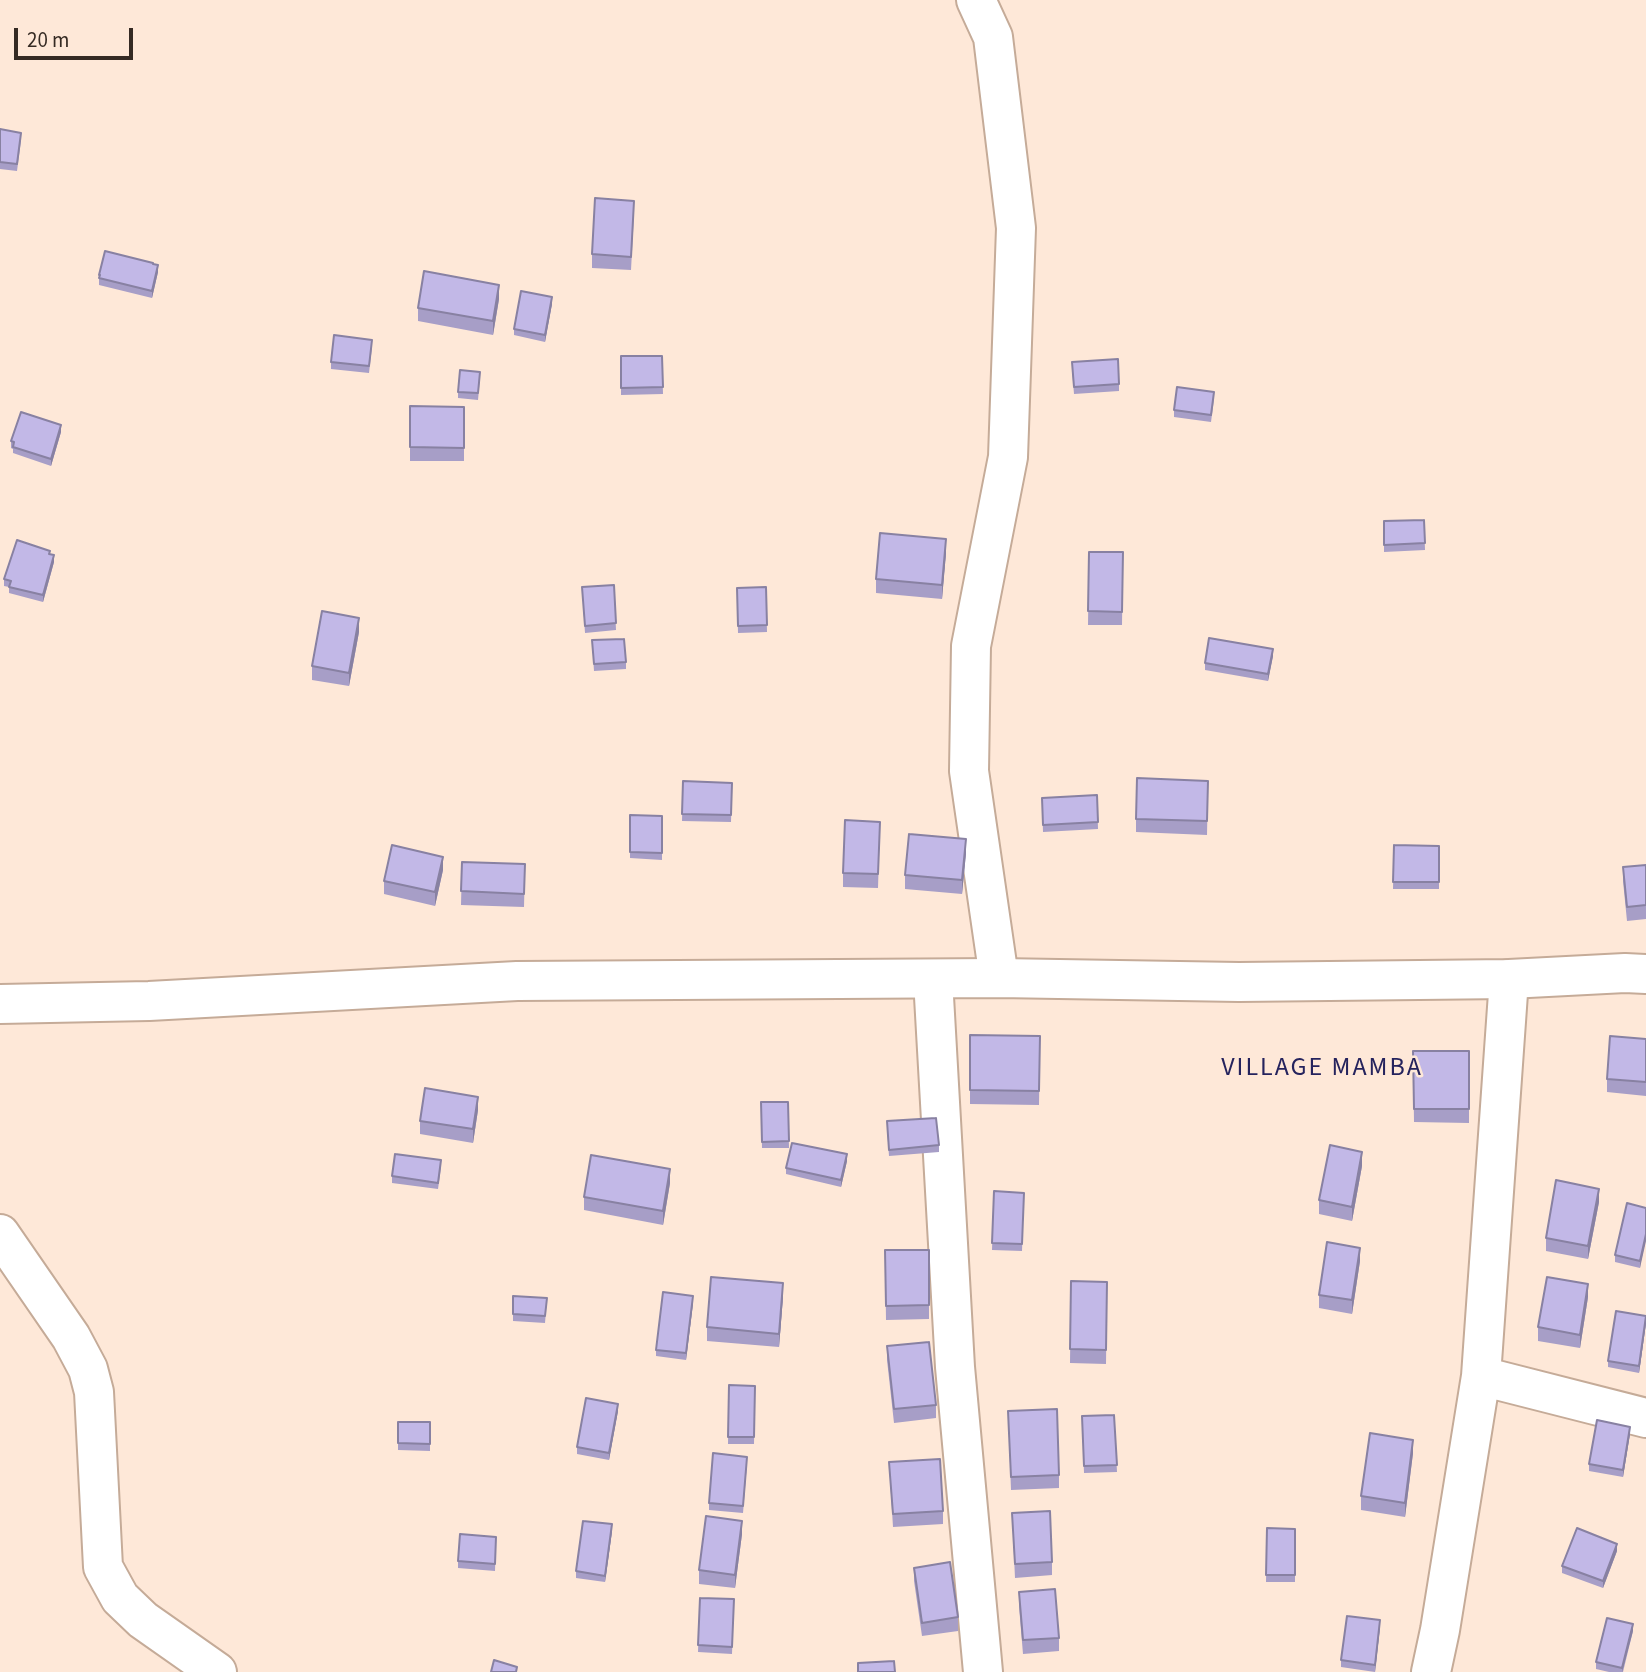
<!DOCTYPE html>
<html>
<head>
<meta charset="utf-8">
<style>
  body { margin:0 }
  #map { position:relative; width:1646px; height:1672px; overflow:hidden; background:#fee8d8; font-family:"Source Sans 3",sans-serif }
  canvas { display:block }
  .scale { position:absolute; left:14px; top:28px; width:119px; height:32px; box-sizing:border-box; border:4px solid #352a23; border-top:0; padding-left:9px; font-size:21px; line-height:24px; white-space:nowrap; color:#352a23; -webkit-text-stroke:5px #fee8d8; paint-order:stroke }
</style>
</head>
<body>
<div id="map">
<canvas width="1646" height="1672"></canvas>
<div class="scale">20 m</div>
</div>
<script>
const c = document.querySelector('canvas').getContext('2d');
c.lineJoin = 'round';
const shape = rows => new Path2D(rows.map(r => 'M' + r).join(''));
function trace(path, color, width, dash) { c.strokeStyle = color; c.lineWidth = width; c.lineCap = dash ? 'butt' : 'round'; c.setLineDash(dash || []); c.stroke(path); }
function paint(path, color) { c.fillStyle = color; c.fill(path, 'evenodd'); }
function label(font, color, halo, rows, align = 'center') {
  c.font = font + ' "Source Sans 3",sans-serif'; c.lineWidth = 5; c.setLineDash([]); c.textBaseline = 'middle'; c.strokeStyle = halo; c.fillStyle = color; for (const [text, x, y, turn = 0] of rows) {
    c.save(); c.translate(x, y); c.rotate((+turn || 0) * Math.PI / 180); c.textAlign = isNaN(turn) ? turn : align; if (halo) c.strokeText(text, 0, 0); c.fillText(text, 0, 0); c.restore();
  }
}
const street = shape([
  [976,0,993,37,1016,228,1008,457,971,646,969,771,999,978],
  [933,979,955,1367,983,1672],
  [0,1234,71,1337,88,1369,94,1392,103,1567,120,1598,143,1620,217,1672],
  [1481,1376,1646,1418],
  [1431,1672,1440,1630,1481,1376,1509,979]
]);
const secondary = shape([
  [0,1004,149,1001,517,981,999,978,1239,982,1509,979,1625,973,1646,974]
]);
const wall = shape([
  [0,129,21,140,17,171,0,169],
  [634,214,631,270,592,268,592,254],
  [153,264,158,272,152,298,99,285,99,275],
  [499,299,493,335,418,321,418,308],
  [552,304,545,342,514,335,514,329],
  [372,347,369,373,331,369,331,362],
  [621,356,662,356,663,394,621,395],
  [1072,369,1119,384,1119,391,1074,394],
  [480,378,478,400,458,398,458,392],
  [1214,399,1211,422,1174,417,1174,410],
  [410,406,464,407,464,461,410,461],
  [61,432,51,466,13,453,13,449,11,448,11,441],
  [1424,520,1425,550,1384,552,1384,521],
  [1089,552,1123,552,1122,625,1088,625],
  [946,553,942,599,876,593,876,579],
  [50,554,54,562,43,602,9,593,9,587,4,586,4,579],
  [614,585,616,630,585,633,582,587],
  [766,587,767,632,738,633,737,588],
  [359,632,349,686,312,680,312,666],
  [592,640,626,662,626,669,594,671],
  [1273,656,1268,681,1205,670,1205,663],
  [683,781,732,783,731,822,682,821],
  [1208,781,1207,835,1136,832,1136,819],
  [1097,795,1098,829,1043,832,1042,798],
  [630,815,662,816,662,860,630,858],
  [880,822,878,888,843,887,843,873],
  [1394,845,1439,846,1439,889,1393,889],
  [966,853,962,894,905,889,905,875],
  [462,862,525,864,524,907,461,905],
  [1646,865,1646,919,1627,921,1623,881,1623,867],
  [443,870,435,906,384,894,384,881],
  [970,1035,1040,1036,1039,1105,970,1104],
  [1646,1039,1646,1096,1607,1092,1607,1079],
  [1413,1051,1469,1051,1469,1123,1414,1122],
  [761,1102,788,1102,789,1148,762,1148],
  [478,1110,473,1143,420,1134,420,1121],
  [887,1128,939,1145,939,1152,889,1156],
  [847,1161,841,1187,786,1174,786,1168],
  [1362,1166,1352,1221,1319,1214,1319,1200],
  [441,1167,438,1189,392,1183,392,1176],
  [670,1183,663,1225,584,1210,584,1197],
  [994,1191,1024,1193,1022,1251,992,1250],
  [1599,1202,1588,1259,1546,1251,1546,1238],
  [1646,1208,1640,1268,1615,1262,1615,1255],
  [885,1250,929,1250,929,1319,886,1320],
  [1360,1261,1352,1314,1319,1308,1319,1295],
  [1071,1281,1107,1282,1106,1364,1070,1363],
  [513,1296,547,1298,545,1323,513,1321],
  [783,1297,779,1347,707,1341,707,1327],
  [1588,1297,1580,1348,1538,1341,1538,1327],
  [693,1303,686,1360,656,1356,656,1350],
  [1646,1323,1639,1373,1608,1367,1608,1361],
  [887,1346,936,1405,936,1418,894,1423,887,1360],
  [729,1385,755,1386,754,1444,728,1444],
  [618,1411,609,1460,577,1454,577,1447],
  [1008,1411,1059,1475,1059,1488,1011,1490],
  [1114,1415,1117,1472,1084,1473,1082,1416],
  [398,1422,430,1422,430,1451,398,1450],
  [1630,1434,1623,1477,1589,1471,1589,1464],
  [1413,1453,1405,1517,1361,1510,1361,1496],
  [889,1462,943,1511,943,1524,893,1527],
  [747,1464,743,1513,709,1510,709,1503],
  [1012,1513,1052,1562,1052,1575,1015,1578],
  [1267,1528,1295,1529,1295,1582,1266,1582],
  [612,1531,605,1582,576,1578,576,1571],
  [742,1534,735,1588,699,1584,699,1570],
  [496,1537,495,1571,458,1568,458,1561],
  [1617,1551,1603,1588,1562,1573,1562,1566],
  [914,1568,958,1617,958,1631,922,1636,914,1581],
  [1019,1592,1059,1638,1059,1651,1023,1654,1019,1606],
  [700,1598,734,1599,732,1654,698,1652],
  [1380,1627,1375,1672,1341,1667,1341,1660],
  [1633,1631,1623,1672,1609,1672,1596,1669,1596,1662]
]);
const shadedWall = shape([
  [158,265,158,272,152,298,152,291],
  [499,285,499,299,493,335,493,321],
  [552,297,552,304,545,342,545,335],
  [61,425,61,432,51,466,51,459],
  [946,539,946,553,942,599,942,585],
  [54,555,54,562,43,602,43,595],
  [359,618,359,632,349,686,349,673],
  [1273,649,1273,656,1268,681,1268,674],
  [966,839,966,853,962,894,962,880],
  [443,857,443,870,435,906,435,892],
  [478,1097,478,1110,473,1143,473,1129],
  [1362,1152,1362,1166,1352,1221,1352,1207],
  [847,1154,847,1161,841,1187,841,1180],
  [670,1169,670,1183,663,1225,663,1211],
  [1599,1189,1599,1202,1588,1259,1588,1246],
  [1646,1234,1646,1241,1640,1268,1640,1261],
  [1360,1248,1360,1261,1352,1314,1352,1300],
  [783,1283,783,1297,779,1347,779,1334],
  [1588,1284,1588,1297,1580,1348,1580,1335],
  [693,1296,693,1303,686,1360,686,1353],
  [1646,1316,1646,1323,1639,1373,1639,1366],
  [618,1404,618,1411,609,1460,609,1453],
  [1630,1427,1630,1434,1623,1477,1623,1470],
  [1413,1440,1413,1453,1405,1517,1405,1503],
  [742,1521,742,1534,735,1588,735,1575],
  [612,1524,612,1531,605,1582,605,1576],
  [1617,1544,1617,1551,1603,1588,1603,1581],
  [1380,1620,1380,1627,1375,1672,1375,1665],
  [1633,1624,1633,1631,1622,1672,1622,1668]
]);
const building = shape([
  [0,129,21,133,17,164,0,162,0,129],
  [595,198,634,201,631,257,592,254,595,198],
  [105,251,153,263,153,264,158,265,152,291,99,278,100,275,99,275,105,251],
  [424,271,499,285,493,321,418,308,424,271],
  [521,291,552,297,545,335,514,329,521,291],
  [334,335,372,340,369,366,331,362,334,335],
  [621,356,662,356,663,387,621,388,621,356],
  [1118,359,1119,384,1074,387,1072,362,1118,359],
  [460,370,480,372,478,393,458,392,460,370],
  [1177,387,1214,392,1211,415,1174,410,1177,387],
  [410,406,464,407,464,448,410,447,410,406],
  [21,412,61,425,51,459,13,447,14,442,11,441,21,412],
  [1424,520,1425,543,1384,545,1384,521,1424,520],
  [880,533,946,539,942,585,876,579,880,533],
  [17,540,50,551,49,554,54,555,43,595,9,587,11,581,4,579,17,540],
  [1089,552,1123,552,1122,612,1088,611,1089,552],
  [614,585,616,623,585,626,582,587,614,585],
  [766,587,767,625,738,626,737,588,766,587],
  [322,611,359,618,349,673,312,666,322,611],
  [1209,638,1273,649,1268,674,1205,663,1209,638],
  [624,639,626,662,594,664,592,640,624,639],
  [1137,778,1208,781,1207,821,1136,819,1137,778],
  [683,781,732,783,731,815,682,814,683,781],
  [1097,795,1098,822,1043,825,1042,798,1097,795],
  [630,815,662,816,662,853,630,852,630,815],
  [845,820,880,822,878,874,843,873,845,820],
  [909,834,966,839,962,880,905,875,909,834],
  [392,845,443,857,435,892,384,881,392,845],
  [1394,845,1439,846,1439,882,1393,882,1394,845],
  [462,862,525,864,524,894,461,891,462,862],
  [1646,865,1646,905,1627,907,1623,867,1646,865],
  [970,1035,1040,1036,1039,1091,970,1090,970,1035],
  [1610,1036,1646,1039,1646,1082,1607,1079,1610,1036],
  [1413,1051,1469,1051,1469,1109,1414,1109,1413,1051],
  [425,1088,478,1097,473,1129,420,1121,425,1088],
  [761,1102,788,1102,789,1141,762,1142,761,1102],
  [936,1118,939,1145,889,1150,887,1121,936,1118],
  [792,1143,847,1154,841,1180,786,1168,792,1143],
  [1330,1145,1362,1152,1352,1207,1319,1200,1330,1145],
  [395,1154,441,1160,438,1183,392,1176,395,1154],
  [591,1155,670,1169,663,1211,584,1197,591,1155],
  [1556,1180,1599,1189,1588,1246,1546,1238,1556,1180],
  [994,1191,1024,1193,1022,1244,992,1243,994,1191],
  [1627,1203,1646,1208,1646,1234,1640,1261,1615,1255,1627,1203],
  [1327,1242,1360,1248,1352,1300,1319,1295,1327,1242],
  [885,1250,929,1250,929,1305,886,1306,885,1250],
  [711,1277,783,1283,779,1334,707,1327,711,1277],
  [1547,1277,1588,1284,1580,1335,1538,1327,1547,1277],
  [1071,1281,1107,1282,1106,1350,1070,1349,1071,1281],
  [663,1292,693,1296,686,1353,656,1350,663,1292],
  [513,1296,547,1298,545,1316,513,1314,513,1296],
  [1616,1311,1646,1316,1639,1366,1608,1361,1616,1311],
  [929,1342,936,1405,894,1409,887,1346,929,1342],
  [729,1385,755,1386,754,1437,728,1437,729,1385],
  [586,1398,618,1404,609,1453,577,1447,586,1398],
  [1057,1409,1059,1475,1011,1477,1008,1411,1057,1409],
  [1114,1415,1117,1465,1084,1466,1082,1416,1114,1415],
  [1597,1420,1630,1427,1623,1470,1589,1464,1597,1420],
  [398,1422,430,1422,430,1444,398,1443,398,1422],
  [1370,1433,1413,1440,1405,1503,1361,1496,1370,1433],
  [713,1453,747,1457,743,1506,709,1503,713,1453],
  [940,1459,943,1511,893,1514,889,1462,940,1459],
  [1050,1511,1052,1562,1015,1564,1012,1513,1050,1511],
  [706,1516,742,1521,735,1575,699,1570,706,1516],
  [583,1521,612,1524,605,1576,576,1571,583,1521],
  [1267,1528,1295,1529,1295,1575,1266,1575,1267,1528],
  [1577,1528,1617,1544,1603,1581,1562,1566,1577,1528],
  [460,1534,496,1537,495,1564,458,1561,460,1534],
  [950,1562,958,1617,922,1623,914,1568,950,1562],
  [1055,1589,1059,1638,1023,1640,1019,1592,1055,1589],
  [700,1598,734,1599,732,1647,698,1645,700,1598],
  [1347,1616,1380,1620,1375,1665,1341,1660,1347,1616],
  [1607,1618,1633,1624,1622,1668,1596,1662,1607,1618],
  [494,1660,517,1667,516,1672,491,1672,494,1660],
  [894,1661,895,1672,858,1672,858,1663,894,1661]
]);
const neighbourhoodNames = [
  ["VILLAGE MAMBA",1322,1069]
];
trace(street, '#c5ab98', 42);
trace(secondary, '#c5ab98', 42);
trace(street, '#fff', 38);
trace(secondary, '#fff', 38);
paint(wall, '#a79ec7');
paint(shadedWall, '#8881a2');
paint(building, '#c2b8e7');
trace(building, '#8881a2', 2);
c.letterSpacing = '2px';
label('26px', '#25235d', '#fee8d8', neighbourhoodNames);
c.letterSpacing = '0px';
</script>
</body>
</html>
